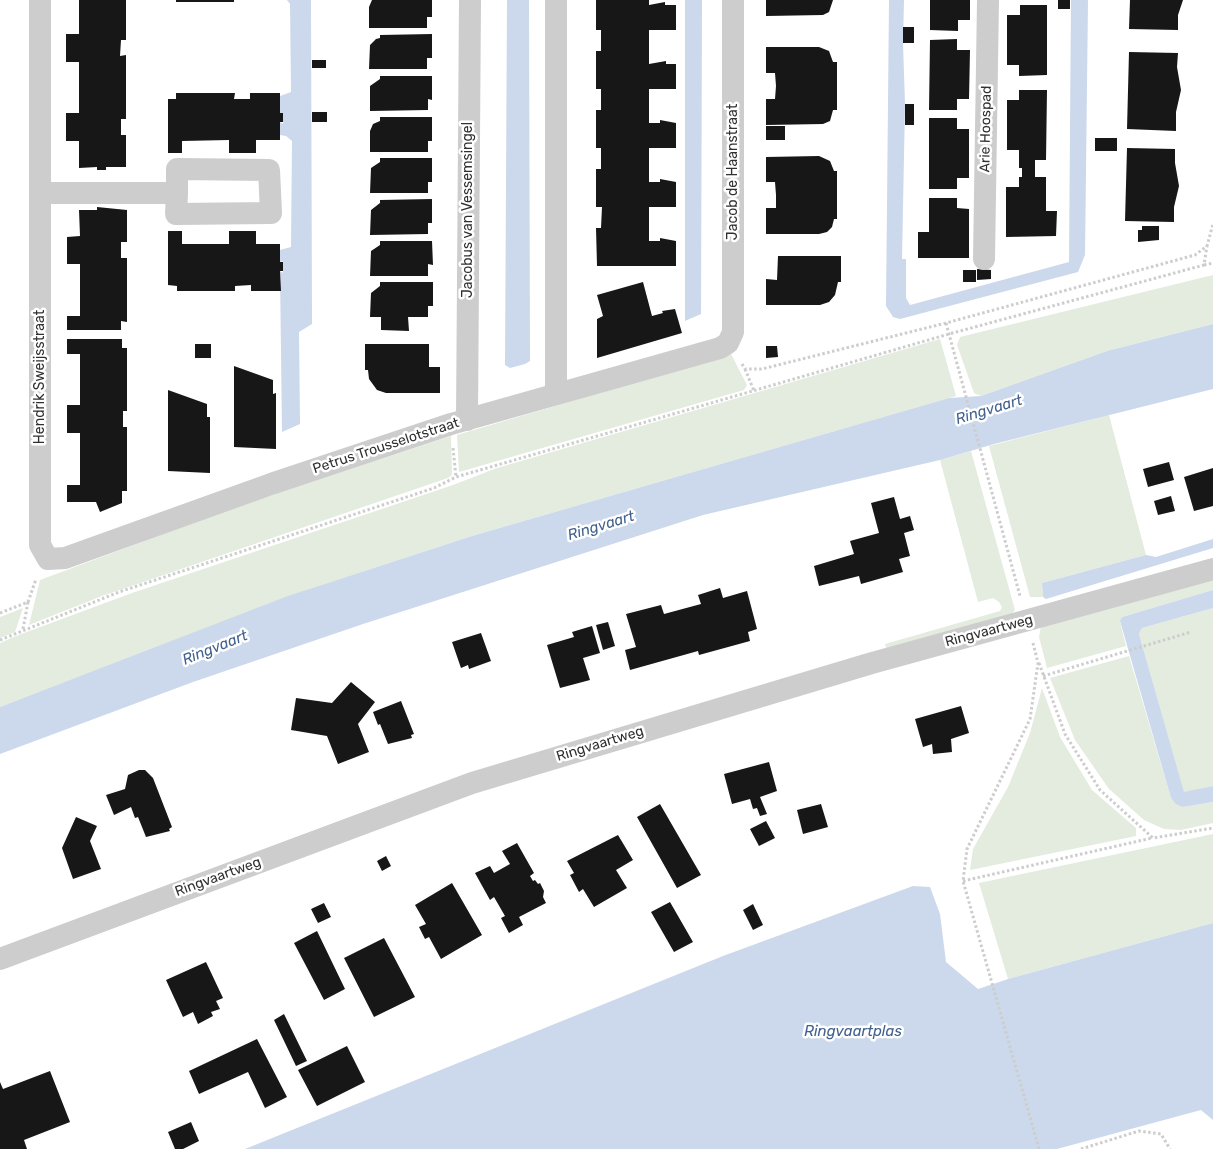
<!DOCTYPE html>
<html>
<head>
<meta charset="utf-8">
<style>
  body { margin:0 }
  canvas { display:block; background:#fff }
</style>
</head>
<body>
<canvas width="1213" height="1149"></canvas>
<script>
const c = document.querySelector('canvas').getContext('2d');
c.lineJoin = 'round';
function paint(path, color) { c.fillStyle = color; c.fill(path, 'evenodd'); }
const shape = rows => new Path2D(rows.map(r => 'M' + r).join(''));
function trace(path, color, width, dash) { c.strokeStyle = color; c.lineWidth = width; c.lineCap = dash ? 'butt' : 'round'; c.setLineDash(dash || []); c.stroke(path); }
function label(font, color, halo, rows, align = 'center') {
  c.font = font + ' Rubik,sans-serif'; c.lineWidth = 5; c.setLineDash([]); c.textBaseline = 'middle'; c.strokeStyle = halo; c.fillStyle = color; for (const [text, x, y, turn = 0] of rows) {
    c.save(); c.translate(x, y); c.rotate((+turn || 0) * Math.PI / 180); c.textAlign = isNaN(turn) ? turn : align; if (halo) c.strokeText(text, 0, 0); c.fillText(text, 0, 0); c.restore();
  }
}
const green = shape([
  [1213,275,1213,324,1107,351,981,396,974,393,957,345,960,337],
  [940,339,956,396,472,536,313,588,0,707,0,643,16,636,132,593,453,485,497,468],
  [731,354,747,385,744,390,459,472,457,435],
  [1109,415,1146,555,1042,583,1043,597,1030,597,989,446],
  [451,436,452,475,448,478,102,596,29,625,40,580,230,509],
  [971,451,1015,610,1011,615,887,651,885,644,1000,611,1002,607,999,602,993,598,978,602,940,460],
  [1213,577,1213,590,1122,617,1120,622,1126,646,1047,668,1039,637,1041,626],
  [23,608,15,632,0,638,0,617],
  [1213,608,1213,786,1184,793,1139,634,1142,628],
  [1129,656,1171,798,1183,807,1213,802,1213,823,1181,830,1164,829,1144,820,1109,789,1075,740,1050,678],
  [1042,688,1060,737,1092,790,1136,828,1136,836,970,870,973,849,1008,787,1030,733],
  [1213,834,1213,923,1008,979,979,883]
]);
const water = shape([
  [280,0,311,0,312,324,299,332,300,424,282,432,280,271,283,273,283,261,280,262,280,250,291,247,292,141,286,136,280,135,280,122,283,124,283,113,280,113,280,96,291,92,290,4,287,0],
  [507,0,529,0,530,361,525,364,510,368,505,365],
  [685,0,702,0,701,314,685,321],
  [889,0,904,0,903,43,905,104,902,259,906,259,906,298,910,305,1069,262,1071,0,1088,0,1085,255,1078,272,900,319,893,317,886,306],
  [1213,324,1213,389,994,444,940,460,703,515,363,624,193,682,0,754,0,707,288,596,472,536,949,398,981,396,1107,351],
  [1213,539,1213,548,1046,599,1043,597,1042,583,1146,555,1156,557],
  [1213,590,1213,608,1142,628,1139,634,1184,792,1213,786,1213,802,1183,807,1176,804,1171,798,1120,621,1122,617],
  [913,886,930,887,940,914,946,962,978,989,1008,979,1213,923,1213,1120,1201,1110,1057,1149,245,1149,723,956]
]);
const building = shape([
  [79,0,126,0,126,40,121,40,120,56,126,55,126,119,121,119,121,135,126,135,126,167,106,167,106,170,97,170,97,167,79,168,79,141,66,141,66,113,79,113,79,62,66,62,66,34,79,34],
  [176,0,234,0,234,2,176,2],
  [372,0,432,0,432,17,427,17,427,28,369,28,369,7],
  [596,0,649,0,649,5,665,2,665,5,676,5,676,30,649,30,649,64,666,61,666,64,676,64,676,89,649,89,649,123,660,123,660,120,676,123,676,148,649,148,649,182,660,182,660,179,676,182,676,207,649,207,649,241,660,241,660,238,676,241,676,266,597,266,596,228,601,228,602,207,596,207,596,169,601,169,601,148,596,148,596,110,601,110,601,89,596,89,596,51,601,51,601,30,596,30],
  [766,0,833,0,829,12,823,15,766,16],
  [930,0,970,0,970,20,958,20,958,31,930,30],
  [1058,0,1070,0,1070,9,1058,9],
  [1130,0,1183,0,1178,15,1178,30,1129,29],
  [1020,5,1047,5,1047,75,1019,76,1019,65,1007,65,1007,15,1020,15],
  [903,27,914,27,914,43,903,43],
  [432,34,432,58,427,58,427,69,369,69,370,45,376,39,380,38,380,35],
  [957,39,957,50,970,50,969,99,957,99,957,110,929,110,930,40],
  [766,47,819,47,829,51,833,62,837,62,837,110,833,110,830,121,823,124,766,125,766,99,775,99,776,86,775,73,766,73],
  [1129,52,1178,53,1177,67,1181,90,1176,112,1176,131,1127,129],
  [312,60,326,60,326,68,312,68],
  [380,76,432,76,432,100,428,99,428,110,370,111,370,86,380,79],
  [1019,90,1047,90,1046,160,1035,160,1035,177,1046,177,1046,211,1057,211,1056,236,1006,237,1006,187,1019,187,1019,177,1022,177,1022,168,1019,168,1019,150,1007,150,1007,100,1019,100],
  [176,93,235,93,234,99,250,99,250,93,280,93,280,113,283,113,283,122,280,122,280,140,256,140,256,153,229,153,229,140,182,141,182,153,168,153,168,99,176,99],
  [905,104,914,104,914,125,905,125],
  [312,112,327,112,327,122,312,122],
  [380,117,432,117,432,141,428,141,428,152,370,152,370,131,373,124,380,121],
  [929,118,957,118,957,129,969,129,969,178,957,178,957,189,929,189],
  [766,126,785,126,785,140,766,140],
  [1095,138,1117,138,1117,151,1095,151],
  [1127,148,1175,149,1175,163,1179,186,1174,207,1174,222,1125,221],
  [819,156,830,161,834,171,837,171,837,219,834,219,832,227,827,232,819,234,766,234,766,208,776,208,776,195,775,182,766,182,766,157],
  [380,158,432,158,432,182,428,182,428,193,370,193,371,168,380,162],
  [929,198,957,198,957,208,969,209,969,258,918,258,918,232,929,232],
  [432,199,432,223,428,223,428,234,370,235,371,210,380,203,380,200],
  [97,207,127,210,127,242,121,242,121,258,127,258,127,322,121,321,121,330,67,330,67,316,80,316,80,264,67,264,67,237,80,236,79,210,97,210],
  [1142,226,1159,226,1159,240,1138,242,1138,230,1142,230],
  [168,231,182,231,182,244,229,244,229,231,256,231,256,244,280,244,280,262,283,262,283,271,280,271,281,291,251,291,251,285,235,286,235,291,177,291,177,286,168,285],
  [380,241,432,241,433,265,428,264,428,276,370,276,371,251,380,245],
  [778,256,841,256,841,282,838,282,835,295,829,302,820,305,766,305,766,279,777,280],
  [977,269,991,270,991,279,977,280],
  [963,270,976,270,976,282,963,282],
  [380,282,433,282,433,306,428,306,428,317,408,317,409,331,381,330,381,317,370,317,371,293,380,286],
  [643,282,652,316,663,313,662,311,675,309,682,333,597,358,597,319,603,316,597,295],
  [67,339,122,339,122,348,127,348,127,411,123,411,123,427,127,427,127,491,122,491,122,503,100,512,96,502,67,502,67,485,80,485,80,433,67,433,67,405,80,405,80,354,67,354],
  [195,344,211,344,211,358,195,358],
  [365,344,429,344,429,367,440,367,440,393,386,393,377,390,369,379,368,370,365,370],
  [766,346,777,346,778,357,766,358],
  [234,366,273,380,273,394,276,393,276,449,234,447],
  [168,390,207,404,207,417,210,417,210,473,168,471],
  [1169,462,1174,480,1148,487,1143,469],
  [1213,468,1213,506,1194,511,1184,477],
  [1171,496,1175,511,1158,515,1154,501],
  [894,497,900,519,910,516,914,530,904,533,910,556,899,559,903,572,861,584,859,576,819,586,814,566,854,554,850,541,879,533,871,503],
  [720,588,723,598,747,591,757,629,748,632,750,641,699,655,698,651,630,670,625,650,636,647,626,614,661,605,664,614,701,604,698,595],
  [608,622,615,646,603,650,596,625],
  [592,626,600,653,583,658,590,680,560,688,547,645,574,637,572,632],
  [481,633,491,661,469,669,468,665,461,668,452,642],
  [351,682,375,702,358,724,369,752,338,764,327,736,291,730,296,698,332,703],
  [401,701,414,734,411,735,412,738,388,744,380,724,378,725,373,712],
  [961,706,969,733,951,739,952,752,933,754,932,744,923,747,915,719],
  [769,762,777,791,760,797,767,814,760,816,757,808,753,809,750,799,732,804,724,774],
  [139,770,145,770,153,778,172,827,169,829,170,831,146,837,138,817,135,818,131,807,114,815,106,795,125,789,128,775],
  [660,804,701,875,677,888,637,817],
  [821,804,828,827,803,834,797,810],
  [76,817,97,826,90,841,101,869,73,879,62,848],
  [766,821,775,838,759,846,750,829],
  [618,835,633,860,616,870,627,888,594,907,583,889,579,892,570,875,574,873,567,861],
  [517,843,534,873,530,876,533,881,535,880,538,884,540,883,544,891,543,897,546,903,519,917,523,925,509,933,501,918,505,916,494,897,490,900,475,873,490,866,494,873,510,864,502,851],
  [386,856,391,866,382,871,377,861],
  [452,883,482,935,441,959,429,937,425,939,419,927,426,924,415,905],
  [670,902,693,942,674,952,651,912],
  [324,903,331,917,318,923,311,909],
  [753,904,763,925,753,930,743,910],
  [317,931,345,989,324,1000,294,943],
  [384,938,415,997,374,1017,344,958],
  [206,962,223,998,216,1001,220,1009,211,1012,213,1016,198,1024,193,1012,183,1017,166,980],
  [284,1014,307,1061,296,1066,274,1020],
  [257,1039,287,1097,265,1108,248,1072,199,1094,189,1071],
  [347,1046,365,1082,317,1106,298,1070],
  [50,1071,70,1122,24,1140,27,1149,0,1149,0,1082,3,1089],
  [191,1122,199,1141,183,1149,175,1149,168,1132]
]);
const path = shape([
  [1204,265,1213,263],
  [946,323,1020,596],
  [742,364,745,369,762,369,946,323,1195,255,1207,246,1213,224],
  [745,369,754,391],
  [453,448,456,477],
  [0,613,28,602,36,579],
  [23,629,28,602],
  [0,640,119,592,434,488,456,477,949,334,1204,265,1207,246],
  [1033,643,1038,663,1030,719,967,849,963,881,1039,1149],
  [1039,663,1065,734,1100,790,1153,838,1213,828],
  [1043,676,1191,632],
  [963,881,1152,838],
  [1081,1149,1139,1131,1161,1134,1170,1149]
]);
const minor = shape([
  [40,0,40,545,48,559,65,558,271,484,451,424,720,348,728,343,733,332,733,0],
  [556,0,556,394],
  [40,193,177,193,176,214,271,213,269,170,177,169,177,193],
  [984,259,988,0],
  [467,420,470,0],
  [0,959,472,783,872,663,1213,569]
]);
const streetNames = [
  ["Arie Hoospad",986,129,-89],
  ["Jacob de Haanstraat",733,172,-90],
  ["Jacobus van Vessemsingel",468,210,-90],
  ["Hendrik Sweijsstraat",40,377,-90],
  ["Petrus Trousselotstraat",386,446,-18],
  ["Ringvaartweg",989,631,-15],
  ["Ringvaartweg",600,744,-17],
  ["Ringvaartweg",218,877,-20]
];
const waterNames = [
  ["Ringvaart",989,410,-17],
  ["Ringvaart",601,526,-17],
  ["Ringvaart",215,648,-22],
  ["Ringvaartplas",853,1032]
];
paint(green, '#e3ecde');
paint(water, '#ccd8eb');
paint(building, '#171717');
trace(path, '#cdcdcd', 3, [2.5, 2.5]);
trace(minor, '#cdcdcd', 22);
label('14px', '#303030', '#fff', streetNames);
label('italic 15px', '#41618e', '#fff', waterNames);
</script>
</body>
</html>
